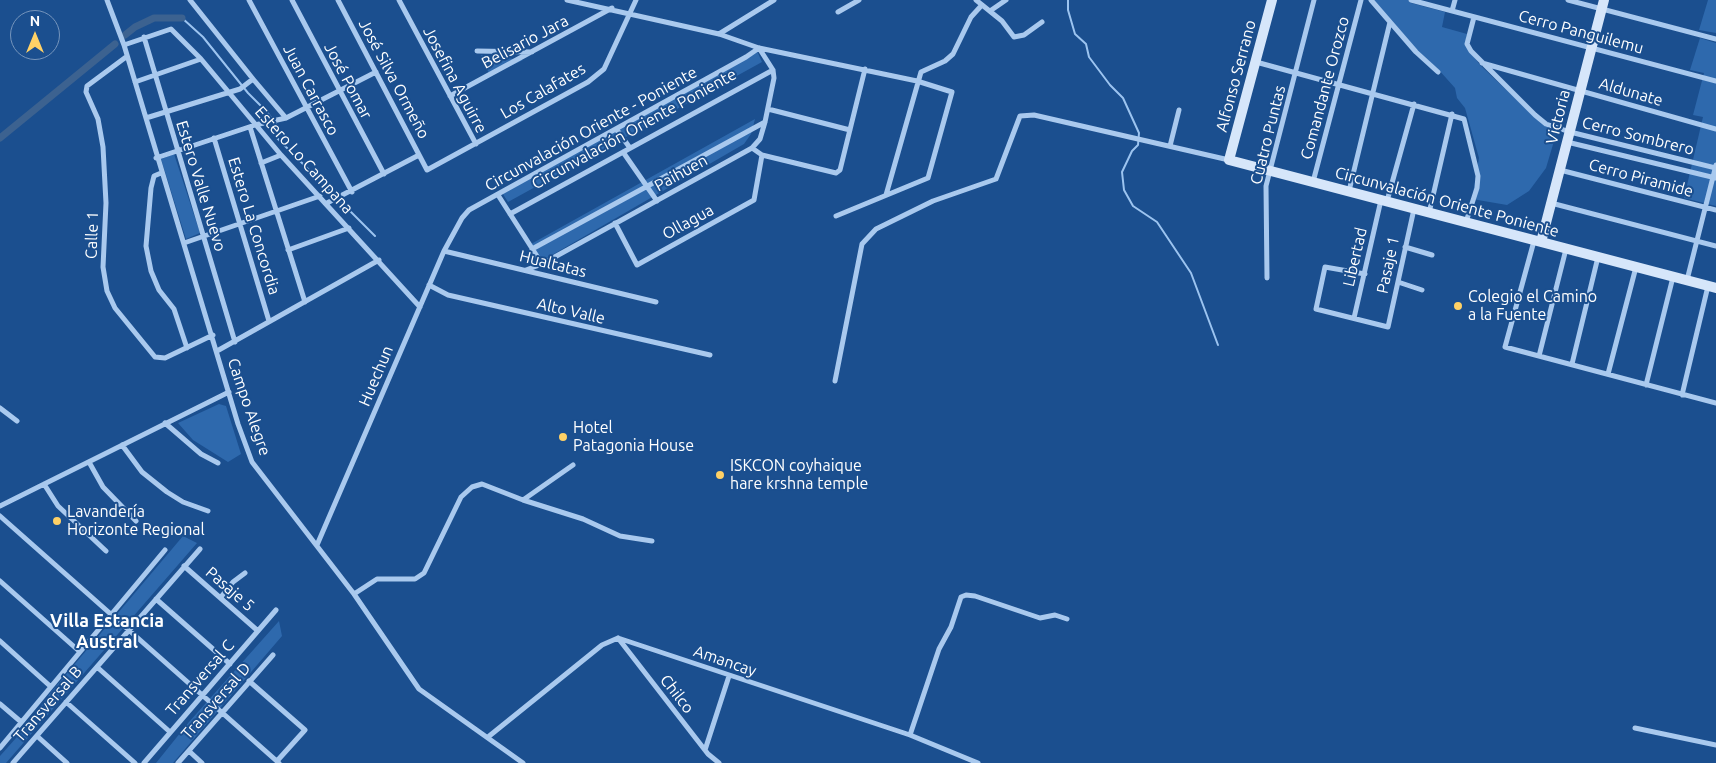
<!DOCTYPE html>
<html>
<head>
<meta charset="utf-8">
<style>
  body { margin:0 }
  #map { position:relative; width:1716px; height:763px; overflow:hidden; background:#1b4f8f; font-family:Ubuntu,sans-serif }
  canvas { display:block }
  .north { position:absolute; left:10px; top:10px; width:50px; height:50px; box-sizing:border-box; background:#1b4f8f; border:1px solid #7695bc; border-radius:50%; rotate:0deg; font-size:14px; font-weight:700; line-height:20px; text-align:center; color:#fff }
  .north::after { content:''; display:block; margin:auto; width:18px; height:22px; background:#ffd166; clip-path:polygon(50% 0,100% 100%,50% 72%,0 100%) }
</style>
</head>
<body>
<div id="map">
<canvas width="1716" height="763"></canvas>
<div class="north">N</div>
</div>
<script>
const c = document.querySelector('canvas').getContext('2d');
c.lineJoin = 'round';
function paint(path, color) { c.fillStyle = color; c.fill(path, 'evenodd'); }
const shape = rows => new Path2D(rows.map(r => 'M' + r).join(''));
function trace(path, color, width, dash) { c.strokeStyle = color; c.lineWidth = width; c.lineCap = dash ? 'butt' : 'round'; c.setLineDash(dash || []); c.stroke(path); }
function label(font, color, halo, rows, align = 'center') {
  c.font = font + ' Ubuntu,sans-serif'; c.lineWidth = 4; c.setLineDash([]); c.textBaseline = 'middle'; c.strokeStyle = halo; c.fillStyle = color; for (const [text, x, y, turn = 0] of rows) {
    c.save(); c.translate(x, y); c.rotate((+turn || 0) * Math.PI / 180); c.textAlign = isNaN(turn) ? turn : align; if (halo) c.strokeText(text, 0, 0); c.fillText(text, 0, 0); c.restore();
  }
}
const green = shape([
  [1373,0,1408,0,1411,3,1445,12,1442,27,1467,34,1465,45,1480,65,1538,120,1557,131,1546,168,1529,191,1507,205,1472,199,1479,158,1465,108,1457,98,1455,88,1438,69,1413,47],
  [1708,0,1716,0,1716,33,1699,30],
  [1700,38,1716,43,1716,206,1684,198,1703,117,1693,115,1704,73,1690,70],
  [757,51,762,62,508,202,501,191],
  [481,55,523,60,490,76],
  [755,119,751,134,744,144,540,262,531,244],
  [174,154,200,233,186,239,161,159],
  [219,404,226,406,241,454,228,462,193,440,178,423],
  [183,536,197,543,6,763,0,763,0,756,24,729,52,691],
  [279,621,282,636,173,763,156,763,189,722]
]);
const stream = shape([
  [1068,0,1068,10,1075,34,1086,44,1089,57,1110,85,1123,98,1139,133,1138,145,1132,151,1122,172,1124,190,1133,206,1157,222,1191,273,1218,345],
  [182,18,203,37,248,93,267,112,276,124,277,138,375,236]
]);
const canal = shape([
  [125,35,135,27,154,18,182,18],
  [0,138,115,44]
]);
const street = shape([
  [107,0,124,45,238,424,252,462,354,594,419,689,523,763],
  [249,0,352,192],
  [292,0,384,174],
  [338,0,427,170,588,82,604,69,636,0],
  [399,0,476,144],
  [567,0,719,34,759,48,917,81,952,92,928,178,836,216],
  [976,0,1002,21,1014,37,1024,35,1042,22],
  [1371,0,1416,52,1438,72],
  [1411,0,1716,81],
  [1568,0,1716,39],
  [990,11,1006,0],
  [1452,11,1455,0],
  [838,12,859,0],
  [1474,17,1467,44,1471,51,1535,115,1546,124,1570,132,1716,168],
  [719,34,774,0],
  [144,37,235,342],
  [124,45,171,29,201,59,281,155,420,307],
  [477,51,532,52],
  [126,57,87,86,86,92,98,119,103,147,106,203,103,267,107,291,115,308,155,357,165,358,213,335],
  [1256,62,1464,119,1478,176,1477,188,1466,222],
  [1482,63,1716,129],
  [253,79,286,118],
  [135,82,201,59],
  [450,96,612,8],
  [768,109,850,130],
  [146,118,240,89,253,79,190,0],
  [250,127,305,302],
  [617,130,630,148],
  [214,138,269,321],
  [1567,142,1716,178],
  [1170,146,1179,110],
  [752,148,762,155,836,173,840,170,865,69],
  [623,152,657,201],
  [156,158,255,125,286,118,376,72],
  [261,163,281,155],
  [1560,170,1716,210],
  [161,173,154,176,151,188,146,246,151,271,159,290,174,309,187,348],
  [1313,182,1361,0],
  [1349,191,1390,22],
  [498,195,542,264],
  [886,195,921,72,945,61,953,54,971,17,981,6],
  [1387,201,1414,104],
  [327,203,419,155],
  [1551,203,1716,246],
  [1429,213,1452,114],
  [510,214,773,70],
  [615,223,637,265,754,200,762,155],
  [1534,241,1505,347,1716,403],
  [184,243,320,196],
  [1405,247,1432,255],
  [532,249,765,122],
  [288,250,349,228],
  [444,251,656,302],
  [1365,274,1325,267,1316,309,1388,327,1414,209],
  [1267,278,1266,186,1314,0],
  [1687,280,1716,165],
  [1398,282,1422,290],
  [429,285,448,295,710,355],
  [1354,318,1381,200],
  [217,351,379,260],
  [1539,356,1566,249],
  [1572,364,1598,257],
  [1608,374,1636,267],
  [835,381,862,244,876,229,933,201,996,179,1020,116,1034,115,1229,160],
  [1646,385,1673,277],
  [1682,395,1708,286],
  [0,408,17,421],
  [165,423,201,454,218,463],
  [122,445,142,472,167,492,183,502,208,511],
  [89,462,103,487,136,521],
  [44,484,58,506,106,551],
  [523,500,583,519,620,536,652,541],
  [0,506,229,392],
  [0,516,279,763],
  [317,545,444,251,462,218,469,210,746,57,759,48,773,70,774,78,765,122,760,139,752,148,542,264,526,270],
  [184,566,258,631],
  [0,581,79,651],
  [354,594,377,579,415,579,424,573,461,497,472,487,482,484,523,500,573,465],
  [221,597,233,582,245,573],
  [156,599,230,664],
  [618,638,708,754,719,763],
  [0,641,50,686],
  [97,667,170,732],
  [249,681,305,730,277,761],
  [66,702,135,763],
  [0,704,20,721],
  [1635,728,1716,745],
  [910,735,939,649,951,627,961,597,966,595,975,596,1040,618,1055,615,1067,619],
  [37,736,67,763],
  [488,737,602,645,618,638,910,735,978,763],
  [0,748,165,550],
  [705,750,729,676],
  [189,751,202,763],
  [13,763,200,549],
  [144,763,276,610],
  [178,763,273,655]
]);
const secondary = shape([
  [1272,0,1229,160,1716,288],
  [1541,242,1604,0]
]);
const markers = [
  [1458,306,5,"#ffd166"],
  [563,437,5,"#ffd166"],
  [720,475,5,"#ffd166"],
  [57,521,5,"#ffd166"]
];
const streetNames = [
  ["Cerro Panguilemu",1581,32,15],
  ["Belisario Jara",525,42,-28],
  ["Alfonso Serrano",1236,76,-75],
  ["José Silva Ormeño",394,79,62],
  ["Josefina Aguirre",455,80,62],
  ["José Pomar",348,81,62],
  ["Comandante Orozco",1325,88,-75],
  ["Juan Carrasco",311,90,62],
  ["Los Calafates",543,91,-30],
  ["Aldunate",1631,92,16],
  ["Victoria",1558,117,-76],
  ["Circunvalación Oriente - Poniente",591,129,-29],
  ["Circunvalación Oriente Poniente",634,129,-29],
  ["Cuatro Puntas",1268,135,-76],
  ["Cerro Sombrero",1638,136,14],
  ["Estero Lo Campana",304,160,48],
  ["Paihuen",681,173,-29],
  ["Cerro Piramide",1641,178,15],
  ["Estero Valle Nuevo",201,186,73],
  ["Circunvalación Oriente Poniente",1447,202,15],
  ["Ollagua",688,222,-29],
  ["Estero La Concordia",254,226,73],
  ["Calle 1",92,235,-88],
  ["Libertad",1355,257,-77],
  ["Hualtatas",553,264,14],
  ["Pasaje 1",1388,265,-78],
  ["Alto Valle",571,311,13],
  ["Huechun",376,376,-67],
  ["Campo Alegre",249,407,71],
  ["Pasaje 5",230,589,41],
  ["Amancay",725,661,19],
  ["Transversal C",200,678,-49],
  ["Chilco",677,694,52],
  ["Transversal D",216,701,-49],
  ["Transversal B",48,704,-49]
];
const poiNames = [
  ["Colegio el Camino",1468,297],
  ["a la Fuente",1468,315],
  ["Hotel",573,428],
  ["Patagonia House",573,446],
  ["ISKCON coyhaique",730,466],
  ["hare krshna temple",730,484],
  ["Lavandería",67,512],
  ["Horizonte Regional",67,530]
];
const neighbourhoodNames = [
  ["Villa Estancia",107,621],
  ["Austral",107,642]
];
paint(green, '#2e69ad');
trace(stream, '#9cc4f0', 2);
trace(canal, '#3c6290', 7);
trace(street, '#a9c9ee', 5);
trace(secondary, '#d6e6fa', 10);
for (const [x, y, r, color] of markers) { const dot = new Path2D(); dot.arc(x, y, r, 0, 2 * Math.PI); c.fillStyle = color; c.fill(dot); trace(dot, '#1b4f8f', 2); }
label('16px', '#fff', '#1b4f8f', streetNames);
label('16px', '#fff', '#1b4f8f', poiNames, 'left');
label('bold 18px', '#fff', '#1b4f8f', neighbourhoodNames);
</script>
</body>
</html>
